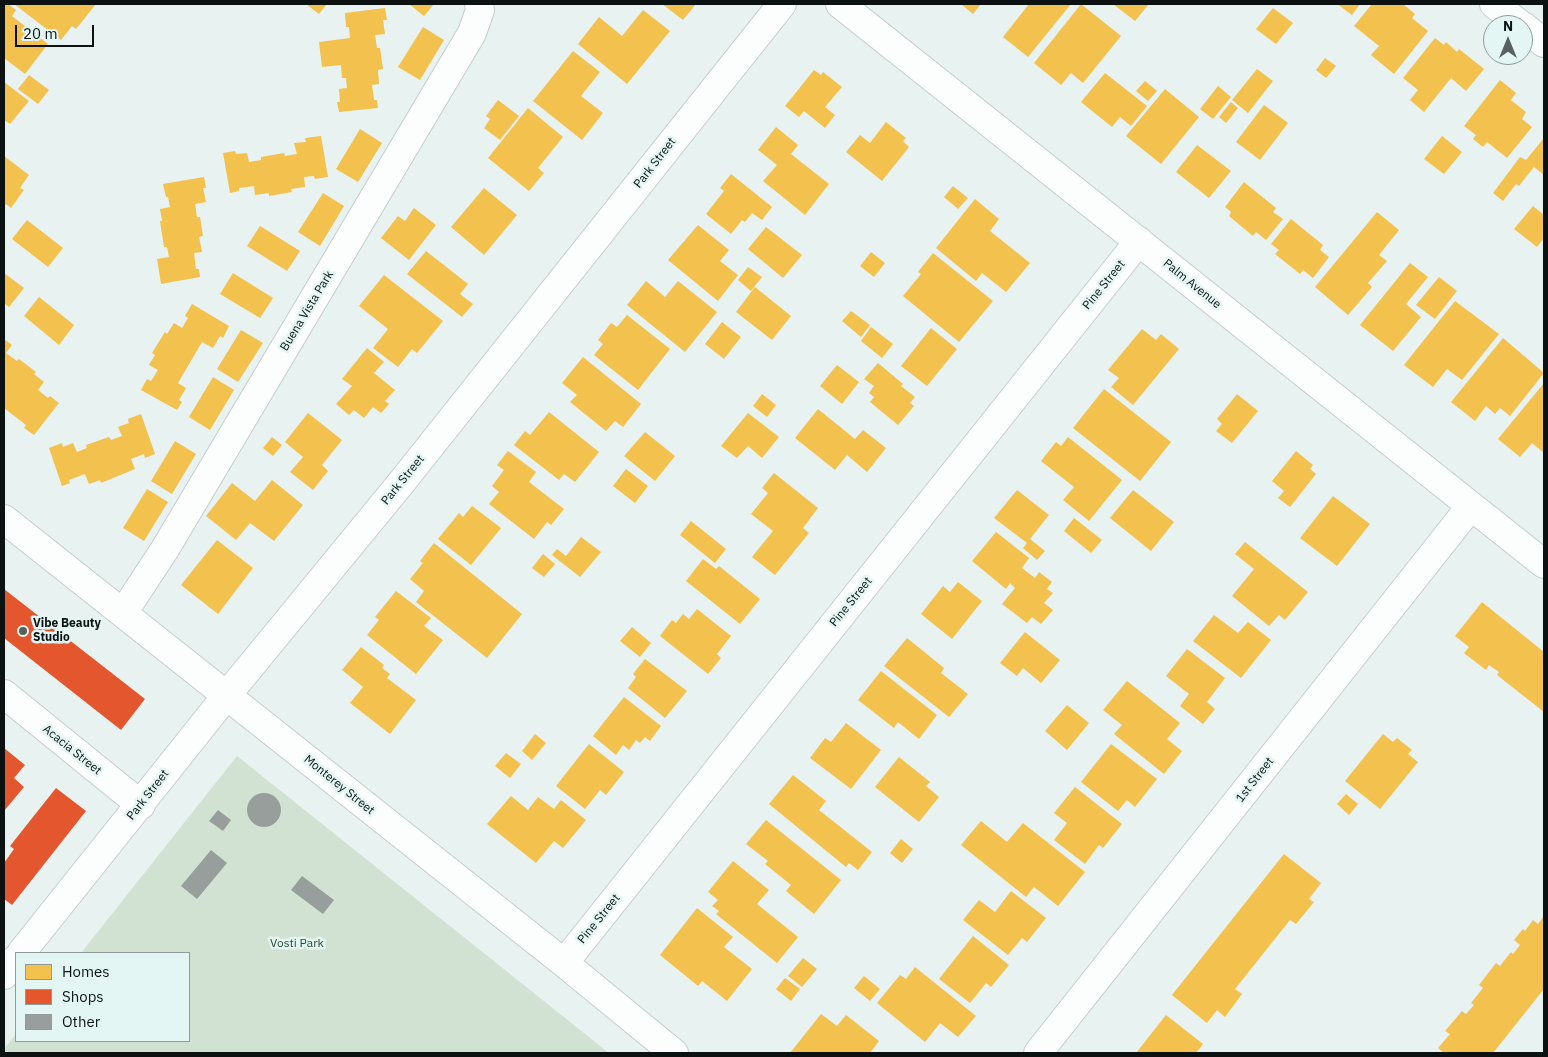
<!DOCTYPE html>
<html>
<head>
<meta charset="utf-8">
<style>
  body { margin:0 }
  #map { position:relative; width:1548px; height:1057px; overflow:hidden; background:#e8f2f0; font-family:"IBM Plex Sans",sans-serif }
  canvas { display:block }
  .frame { position:absolute; inset:0; border:5px solid #0c1212; pointer-events:none }
  .legend { position:absolute; left:15px; top:952px; width:175px; height:90px; box-sizing:border-box; background:#e4f6f4; border:1px solid #8e9b9a; margin:0; padding:6px 9px; list-style:none; font-size:15px; color:#0c1212 }
  .legend li { display:flex; align-items:center; gap:10px; height:25px }
  .legend b { width:25px; border:1px solid #8e9b9a }
  .north { position:absolute; left:1483px; top:15px; width:50px; height:50px; box-sizing:border-box; background:#e4f6f4; border:1px solid #8e9b9a; border-radius:50%; rotate:0deg; font-size:14px; font-weight:700; line-height:20px; text-align:center; color:#0c1212 }
  .north::after { content:''; display:block; margin:auto; width:18px; height:22px; background:#596060; clip-path:polygon(50% 0,100% 100%,50% 72%,0 100%) }
  .scale { position:absolute; left:15px; top:25px; width:79px; height:22px; box-sizing:border-box; border:2px solid #0c1212; border-top:0; padding-left:6px; font-size:15px; line-height:18px; white-space:nowrap; color:#0c1212; -webkit-text-stroke:4px #e4f6f4; paint-order:stroke }
</style>
</head>
<body>
<div id="map">
<canvas width="1548" height="1057"></canvas>
<div class="frame"></div>
<ul class="legend">
<li><b style="height:14px;background:#f2c14e"></b>Homes</li>
<li><b style="height:14px;background:#e4572e"></b>Shops</li>
<li><b style="height:14px;background:#979e9c"></b>Other</li>
</ul>
<div class="north">N</div>
<div class="scale">20 m</div>
</div>
<script>
const c = document.querySelector('canvas').getContext('2d');
c.lineJoin = 'round';
function paint(path, color) { c.fillStyle = color; c.fill(path, 'evenodd'); }
const shape = rows => new Path2D(rows.map(r => 'M' + r).join(''));
function trace(path, color, width, dash) { c.strokeStyle = color; c.lineWidth = width; c.lineCap = dash ? 'butt' : 'round'; c.setLineDash(dash || []); c.stroke(path); }
function label(font, color, halo, rows, align = 'center') {
  c.font = font + ' "IBM Plex Sans",sans-serif'; c.lineWidth = 5; c.setLineDash([]); c.textBaseline = 'middle'; c.strokeStyle = halo; c.fillStyle = color; for (const [text, x, y, turn = 0] of rows) {
    c.save(); c.translate(x, y); c.rotate((+turn || 0) * Math.PI / 180); c.textAlign = isNaN(turn) ? turn : align; if (halo) c.strokeText(text, 0, 0); c.fillText(text, 0, 0); c.restore();
  }
}
const green = shape([
  [237,756,609,1053,4,1053,4,1049,16,1034,16,1041,189,1041,189,953,81,953]
]);
const homes = shape([
  [4,4,8,4,16,10,12,16,48,44,25,74,4,58],
  [14,4,96,4,76,29,72,26,61,40],
  [306,4,327,4,319,14],
  [409,4,434,4,424,16],
  [662,4,696,4,683,20],
  [961,4,981,4,973,14],
  [1029,4,1071,4,1028,57,1003,37],
  [1081,4,1121,36,1083,83,1071,73,1061,85,1034,63],
  [1113,4,1149,4,1135,21],
  [1337,4,1360,4,1352,15],
  [1372,4,1403,4,1415,14,1412,18,1428,31,1394,74,1371,55,1379,46,1354,26],
  [385,8,387,20,383,20,385,34,375,35,377,48,380,48,383,69,378,70,379,84,372,85,374,100,377,100,378,108,339,112,337,102,340,102,339,89,347,88,346,78,342,78,341,65,322,67,319,42,350,38,349,27,346,27,345,13],
  [1273,8,1293,23,1276,44,1256,29],
  [643,10,670,31,627,84,578,44,599,17,622,36],
  [423,27,444,40,420,80,398,67],
  [1435,38,1444,45,1446,42,1457,52,1459,49,1484,69,1466,91,1451,78,1424,112,1410,100,1418,90,1403,78],
  [573,51,600,72,581,96,603,113,582,140,533,101],
  [1325,58,1336,66,1326,78,1316,70],
  [1257,69,1273,81,1248,113,1232,100],
  [814,70,821,75,823,72,842,87,825,107,835,115,825,128,804,111,799,117,785,106],
  [1105,73,1147,106,1131,126,1120,117,1112,127,1081,102],
  [29,75,49,90,38,104,18,89],
  [1500,80,1516,93,1511,100,1526,112,1522,119,1532,127,1507,158,1487,142,1483,147,1473,139,1476,135,1464,126],
  [1145,81,1157,91,1148,101,1136,91],
  [4,82,29,101,10,124,4,120],
  [1218,86,1231,97,1213,119,1200,109],
  [1165,89,1199,117,1161,164,1126,136],
  [498,100,519,116,500,140,484,128,490,119,486,116],
  [1231,102,1238,108,1226,123,1219,117],
  [1264,105,1288,123,1260,160,1236,142],
  [528,108,563,137,538,168,544,173,529,191,488,158],
  [886,122,906,138,903,141,909,147,882,181,846,152,860,135,870,143],
  [776,127,798,145,791,154,829,184,805,215,763,181,777,165,758,150],
  [360,129,382,143,358,182,336,169],
  [321,136,328,177,315,179,314,176,304,177,305,187,291,189,292,192,269,196,269,193,255,195,254,186,239,188,239,191,230,193,223,153,235,151,236,154,247,153,249,162,261,160,261,157,284,153,285,156,297,154,294,143,306,142,305,138],
  [1442,136,1462,152,1444,174,1424,159],
  [1544,138,1544,175,1534,167,1519,186,1516,184,1503,201,1493,193,1520,157,1526,160],
  [1197,145,1231,171,1209,198,1176,172],
  [4,156,29,175,20,188,24,190,11,208,6,204,4,207],
  [731,174,772,207,762,220,752,213,745,222,742,220,731,234,706,214,724,191,720,188],
  [204,177,206,188,203,188,206,202,195,204,197,217,200,217,203,236,199,237,202,252,194,253,196,269,199,269,200,277,161,284,157,259,169,257,167,247,164,247,160,221,162,221,160,209,170,207,168,197,166,197,163,184],
  [1244,182,1276,208,1273,212,1283,219,1266,240,1256,232,1253,236,1229,216,1231,212,1225,207],
  [953,186,968,198,958,209,944,197],
  [484,188,517,215,484,255,451,227],
  [323,193,344,206,320,246,298,232],
  [975,199,999,219,990,231,1030,263,1006,292,982,273,976,281,936,248],
  [1533,206,1544,215,1544,238,1537,247,1514,229],
  [414,208,436,225,409,260,381,238,398,216,405,221],
  [1377,212,1399,230,1379,255,1387,261,1368,283,1372,287,1348,315,1315,287],
  [1291,219,1323,245,1320,250,1329,257,1313,278,1303,270,1300,274,1275,254,1279,250,1271,244],
  [27,220,63,248,48,267,12,239],
  [698,225,729,250,720,261,738,275,718,301,668,260],
  [260,226,300,251,287,271,247,246],
  [766,227,802,255,783,278,748,249],
  [426,251,468,284,460,294,473,304,462,317,407,274],
  [871,252,885,263,874,277,860,266],
  [933,253,993,301,959,342,903,296,921,274,918,272],
  [1410,263,1428,277,1406,304,1421,317,1393,351,1360,325],
  [748,267,762,277,751,291,738,280],
  [4,273,24,288,9,307,4,303],
  [233,273,273,298,260,318,220,294],
  [384,275,443,321,417,353,412,349,398,367,373,348,388,329,359,306],
  [1439,277,1457,291,1435,319,1416,305],
  [646,281,665,297,678,281,717,312,685,352,627,305],
  [755,287,791,316,772,340,736,312],
  [39,297,74,325,59,345,24,316],
  [1455,301,1499,334,1462,380,1447,369,1433,387,1404,365],
  [192,304,229,326,223,338,220,336,213,348,202,342,178,383,186,388,179,400,182,402,177,410,141,390,147,379,151,381,158,370,149,365,155,355,152,353,165,332,167,334,174,323,182,328,188,318,185,316],
  [851,311,870,325,861,337,842,321],
  [627,315,670,349,638,390,594,355,603,344,598,340,611,323,617,327],
  [722,322,741,337,724,359,705,344],
  [871,327,893,344,882,358,861,341],
  [931,328,957,349,927,386,901,366],
  [1142,329,1156,340,1161,334,1179,349,1133,405,1111,387,1119,378,1108,370],
  [241,330,263,343,238,382,217,369],
  [1503,338,1544,373,1510,416,1500,408,1495,414,1486,406,1475,421,1451,402],
  [4,339,12,345,6,353,17,361,19,359,36,372,34,374,44,382,38,390,48,398,50,396,59,403,34,435,24,428,26,425,4,408],
  [367,348,384,362,374,373,395,390,385,401,389,404,381,413,373,407,364,418,354,410,349,415,336,404,352,386,342,379],
  [583,357,641,404,623,427,615,421,606,431,570,402,577,395,562,383],
  [878,363,903,384,901,386,915,397,910,403,914,406,898,425,870,402,874,397,869,393,874,386,864,379],
  [837,365,859,382,842,404,820,386],
  [213,377,234,390,210,430,189,417],
  [1544,383,1544,453,1532,443,1520,457,1498,439],
  [1104,389,1171,442,1140,481,1073,428],
  [762,394,776,405,767,417,753,406],
  [1237,394,1258,411,1232,443,1216,431,1222,424,1217,419],
  [818,409,855,439,863,430,886,448,867,472,847,455,835,470,795,438],
  [549,412,599,452,575,482,564,474,559,480,514,445,525,431,530,435],
  [308,413,342,440,322,465,328,471,313,490,290,472,303,457,285,442],
  [748,413,779,437,762,458,748,446,737,458,721,446],
  [141,414,155,454,145,458,144,454,131,459,135,469,101,483,100,480,89,484,85,474,69,480,70,483,62,486,49,448,62,443,63,447,73,443,77,452,87,448,86,445,109,437,111,440,122,436,118,427,129,423,128,419],
  [645,432,675,456,655,481,624,456],
  [272,437,282,445,273,456,263,448],
  [1068,437,1122,480,1089,521,1063,500,1074,487,1041,461,1056,442,1061,446],
  [175,441,196,454,172,494,151,481],
  [508,451,536,472,529,482,564,509,551,525,547,522,534,539,489,504,499,492,492,486,504,470,497,465],
  [1296,451,1313,465,1310,469,1316,474,1290,507,1278,498,1284,491,1272,481],
  [626,469,648,486,635,503,613,486],
  [774,473,818,508,803,528,809,533,775,575,752,557,773,531,751,514,768,493,762,488],
  [272,480,303,505,274,541,250,523,236,540,206,516,232,483,255,501],
  [147,489,168,502,144,541,123,528],
  [1017,490,1049,515,1030,539,1045,551,1037,560,1023,548,1027,543,994,518],
  [1133,490,1174,522,1151,551,1110,518],
  [1333,496,1370,524,1337,566,1300,538],
  [472,506,501,528,471,565,438,539,459,513,463,517],
  [1074,518,1102,540,1091,553,1064,531],
  [691,521,726,549,715,563,680,535],
  [996,532,1029,558,1022,568,1035,578,1039,572,1052,582,1047,589,1053,593,1044,603,1053,610,1041,624,1032,617,1027,623,1002,604,1015,588,1010,583,1006,589,972,561],
  [581,537,601,552,580,577,552,555,557,549,566,556],
  [217,540,253,568,218,614,181,585],
  [1245,542,1308,592,1285,620,1279,615,1269,626,1232,596,1254,569,1235,554],
  [434,543,522,614,487,658,416,602,424,591,410,579,423,563,420,561],
  [543,554,555,564,544,577,532,568],
  [703,559,716,569,719,566,760,599,740,624,686,581],
  [958,582,982,601,952,639,921,614,943,586,950,592],
  [396,591,431,618,424,626,443,640,416,674,367,635,379,620,375,617],
  [1482,602,1544,652,1544,712,1497,675,1499,672,1489,665,1486,670,1464,653,1469,647,1455,636],
  [697,609,731,636,717,654,721,658,708,674,660,636,672,620,676,623,683,614,689,619],
  [1214,615,1238,633,1248,622,1271,640,1241,678,1193,641],
  [632,627,651,643,640,657,620,641],
  [1025,632,1060,660,1041,683,1023,668,1017,676,1000,663],
  [907,638,944,668,941,673,968,694,949,717,884,666],
  [361,647,384,665,382,668,390,674,387,678,416,700,390,734,350,703,363,687,342,670],
  [1187,649,1225,678,1207,702,1215,709,1203,724,1180,706,1189,694,1166,676],
  [645,659,687,691,665,718,628,688,636,677,633,674],
  [881,671,937,715,919,739,898,722,894,728,858,700],
  [1127,681,1180,723,1167,739,1182,751,1164,774,1114,734,1122,725,1103,710],
  [624,697,661,726,650,741,645,737,640,743,636,740,629,750,623,745,616,755,593,736],
  [1067,705,1089,723,1067,750,1045,731],
  [846,723,881,750,851,789,810,758,825,738,831,742],
  [535,734,546,743,532,760,522,751],
  [1383,734,1393,742,1397,738,1412,750,1408,754,1418,762,1380,809,1345,781],
  [589,744,624,772,606,795,600,790,585,809,556,786],
  [1111,744,1157,779,1135,807,1127,800,1118,811,1081,782],
  [506,753,521,764,510,778,495,766],
  [899,757,930,782,926,786,939,797,919,822,875,787],
  [793,775,826,801,819,810,872,852,858,870,849,863,846,867,769,804],
  [1075,787,1122,824,1103,848,1099,845,1085,864,1054,840,1067,823,1054,813],
  [1346,794,1358,804,1349,815,1337,804],
  [511,796,528,810,538,797,554,809,561,800,586,820,563,848,554,841,536,863,487,824],
  [766,820,841,880,814,914,786,891,791,885,765,864,768,861,746,844],
  [981,821,1007,842,1023,823,1085,872,1058,906,1034,887,1026,897,961,845],
  [901,839,913,849,902,863,890,853],
  [1284,854,1321,883,1309,899,1314,902,1296,924,1290,920,1235,989,1242,994,1225,1017,1217,1010,1207,1023,1172,995],
  [733,861,769,890,757,904,798,937,777,963,716,914,719,911,712,906,718,900,708,892],
  [1011,891,1046,918,1027,942,1022,938,1008,955,963,920,979,900,995,912],
  [697,908,733,937,724,947,752,969,727,1001,702,981,698,986,660,955],
  [1544,916,1544,989,1493,1053,1444,1053,1438,1048,1450,1034,1445,1031,1462,1011,1466,1014,1474,1005,1471,1003,1483,988,1479,985,1496,963,1500,966,1511,952,1513,954,1520,945,1514,940,1523,929,1525,931,1533,920,1538,924],
  [973,936,1009,965,991,987,986,983,970,1003,939,979],
  [803,958,817,969,802,987,788,976],
  [915,967,976,1016,958,1037,940,1023,925,1042,877,1003,900,975,906,979],
  [864,976,880,989,870,1001,854,988],
  [785,978,800,989,791,1001,776,989],
  [821,1014,837,1026,846,1015,879,1041,870,1053,790,1053],
  [1166,1015,1203,1044,1196,1053,1136,1053]
]);
const shops = shape([
  [4,589,145,699,121,730,4,638],
  [4,748,25,765,14,778,24,787,4,811],
  [56,788,86,811,12,905,4,899,4,863,14,849,10,846]
]);
const building = shape([
  '247 810a17 17 0 1 1 34 0a17 17 0 1 1-34 0Z',
  [218,810,231,820,223,831,209,821],
  [211,850,227,863,197,899,181,886],
  [302,876,334,900,323,914,291,890]
]);
const minor = shape([
  [840,4,1544,564],
  [1494,4,1521,25],
  [1523,26,1544,43],
  [4,519,564,963,674,1053],
  [123,613,165,549,472,33,480,10,479,4],
  [4,694,141,805],
  [21,953,227,695,401,483,782,4],
  [564,963,1139,241],
  [4,975,16,959],
  [1038,1053,1471,506]
]);
const markers = [
  [23,631,5,"#596060"]
];
const streetNames = [
  ["Park Street",655,163,-52],
  ["Palm Avenue",1192,284,39],
  ["Pine Street",1104,285,-51],
  ["Buena Vista Park",307,311,-59],
  ["Park Street",403,480,-51],
  ["Pine Street",851,602,-51],
  ["Acacia Street",72,750,39],
  ["1st Street",1255,780,-52],
  ["Monterey Street",339,785,39],
  ["Park Street",148,795,-52],
  ["Pine Street",599,919,-51]
];
const poiNames = [
  ["Vibe Beauty",33,624],
  ["Studio",33,638]
];
const parkNames = [
  ["Vosti Park",297,944]
];
paint(green, '#d1e2d3');
paint(homes, '#f2c14e');
paint(shops, '#e4572e');
paint(building, '#979e9c');
trace(minor, '#c5cdcc', 30);
trace(minor, '#fcfdfd', 28);
for (const [x, y, r, color] of markers) { const dot = new Path2D(); dot.arc(x, y, r, 0, 2 * Math.PI); c.fillStyle = color; c.fill(dot); trace(dot, '#e4f6f4', 2); }
label('12px', '#0c1212', '#e4f6f4', streetNames);
label('bold 12px', '#0c1212', '#e4f6f4', poiNames, 'left');
label('12px', '#284c26', '#e4f6f4', parkNames);
</script>
</body>
</html>
